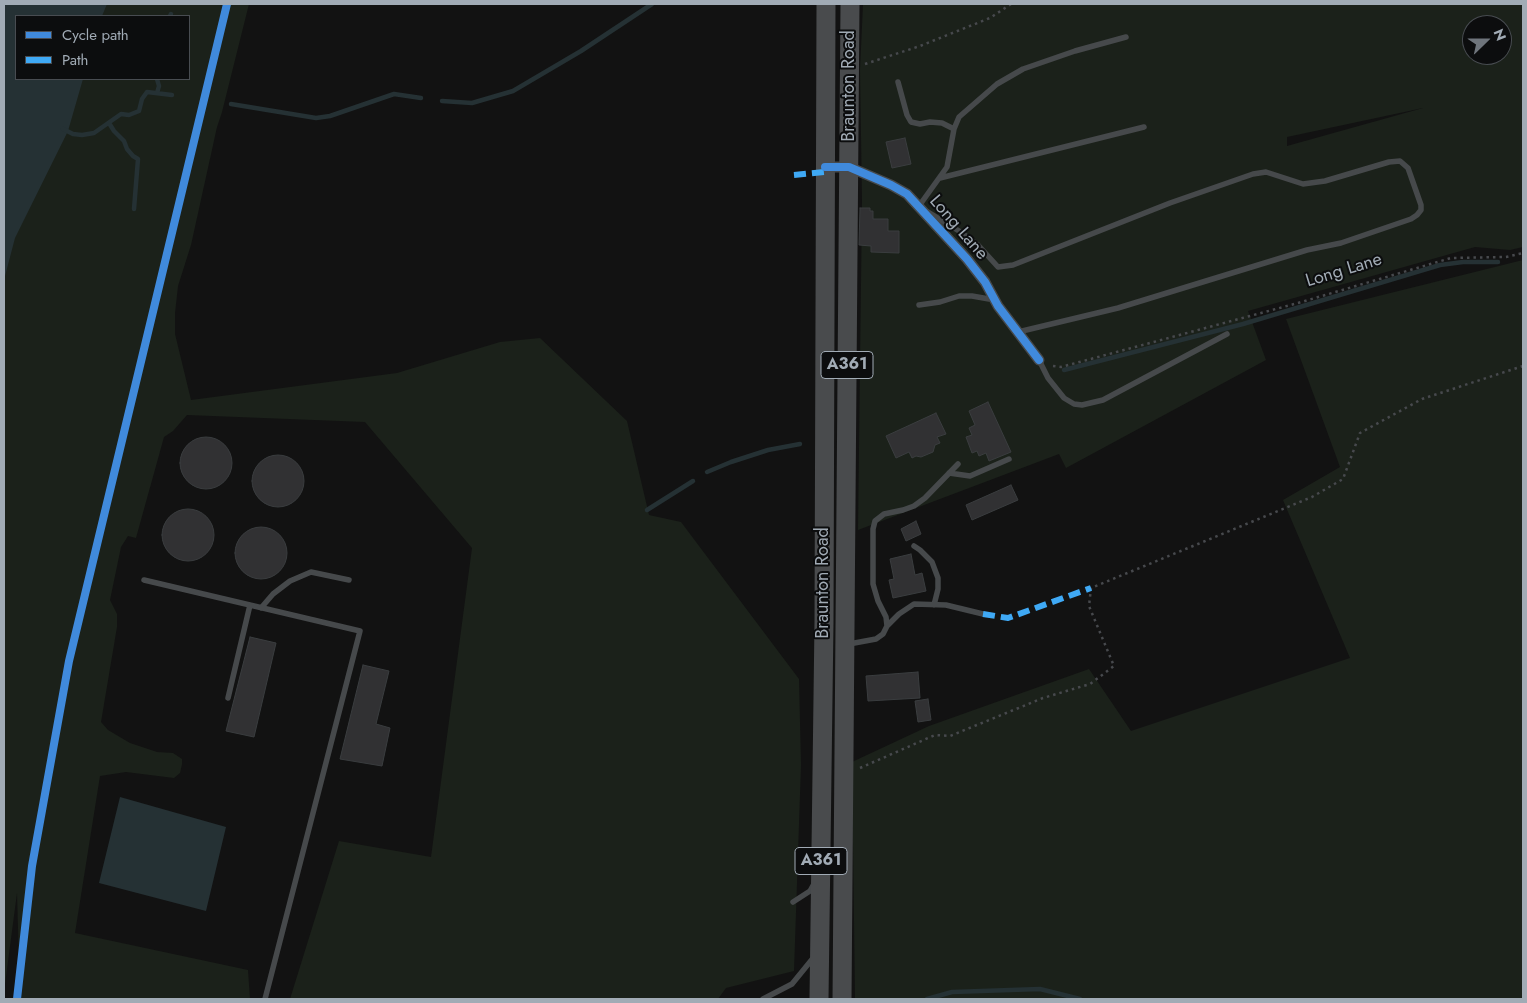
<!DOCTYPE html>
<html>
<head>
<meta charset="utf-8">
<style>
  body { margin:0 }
  #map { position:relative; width:1527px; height:1003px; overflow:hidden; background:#121212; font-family:Jost,sans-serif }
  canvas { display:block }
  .frame { position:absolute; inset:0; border:5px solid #a1abb5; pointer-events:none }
  .legend { position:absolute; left:15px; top:15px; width:175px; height:65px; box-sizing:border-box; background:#0c0d0e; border:1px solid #484c51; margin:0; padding:6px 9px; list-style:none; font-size:15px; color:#a1abb5 }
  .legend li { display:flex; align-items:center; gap:10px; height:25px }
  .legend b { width:25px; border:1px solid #484c51 }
  .north { position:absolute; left:1462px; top:15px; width:50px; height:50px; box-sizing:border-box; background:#0c0d0e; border:1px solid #484c51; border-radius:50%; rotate:68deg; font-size:14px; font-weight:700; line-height:20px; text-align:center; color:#a1abb5 }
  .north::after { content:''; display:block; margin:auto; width:18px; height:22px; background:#6f757c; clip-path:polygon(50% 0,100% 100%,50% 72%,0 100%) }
</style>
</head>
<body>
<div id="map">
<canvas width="1527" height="1003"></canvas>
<div class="frame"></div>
<ul class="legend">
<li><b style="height:6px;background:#408adc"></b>Cycle path</li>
<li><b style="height:6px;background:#3fa9f5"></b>Path</li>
</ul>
<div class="north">N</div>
</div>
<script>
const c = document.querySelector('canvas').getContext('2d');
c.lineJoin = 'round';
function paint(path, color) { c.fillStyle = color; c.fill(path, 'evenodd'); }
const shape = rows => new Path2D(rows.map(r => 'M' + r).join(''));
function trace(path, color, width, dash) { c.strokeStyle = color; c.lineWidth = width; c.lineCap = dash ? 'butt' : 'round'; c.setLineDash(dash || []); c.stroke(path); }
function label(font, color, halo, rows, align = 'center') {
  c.font = font + ' Jost,sans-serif'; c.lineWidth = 4; c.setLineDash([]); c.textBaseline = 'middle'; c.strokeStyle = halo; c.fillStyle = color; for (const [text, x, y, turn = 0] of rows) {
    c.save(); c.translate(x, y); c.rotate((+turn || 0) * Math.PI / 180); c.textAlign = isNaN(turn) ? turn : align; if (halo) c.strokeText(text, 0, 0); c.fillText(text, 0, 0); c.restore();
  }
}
const green = shape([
  [4,4,249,4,222,112,217,127,191,245,178,286,175,313,175,334,191,400,397,373,500,342,540,338,627,421,649,515,681,522,799,679,801,765,794,971,726,988,718,999,290,999,339,841,431,857,472,548,365,422,187,415,173,431,164,437,136,538,128,536,121,547,110,600,117,614,117,627,101,722,108,730,130,743,157,752,173,753,182,759,182,764,180,773,174,778,126,772,100,776,75,933,248,970,250,999,20,999,17,893,4,992],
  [16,16,189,16,189,79,16,79],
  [863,4,1523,4,1523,247,1510,250,1475,247,1248,311,1266,360,1066,468,1059,454,858,530,862,201,860,70],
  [1472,25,1502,25,1502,55,1472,55],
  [1423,108,1287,146,1287,137],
  [1523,260,1523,999,855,999,852,762,929,726,1089,669,1131,731,1350,658,1283,500,1340,467,1286,319]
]);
const water = shape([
  [4,4,107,4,102,16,16,16,16,79,83,79,68,131,15,238,4,280],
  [120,797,226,827,206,911,99,883]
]);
const stream = shape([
  [170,16,171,14],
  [157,93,159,86,157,79],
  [442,101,472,103,513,91,581,51,652,4],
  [231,104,316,118,330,116,394,94,421,98],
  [109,123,114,131,124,141,127,149,133,156,138,159,134,209],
  [63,129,73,134,82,135,94,133,121,114,129,115,139,111,142,99,147,92,172,95],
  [1064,370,1243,324,1440,265,1463,262,1498,262],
  [707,472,731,462,768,450,800,444],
  [647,510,693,481],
  [927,999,952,992,1040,989,1080,999]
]);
const building = shape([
  [905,138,911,164,892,168,886,142,905,138],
  [860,208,870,208,870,211,873,211,873,219,888,219,888,231,899,231,899,253,871,252,871,246,859,245,860,208],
  [988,402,1011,452,989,461,986,453,979,456,977,451,972,453,966,437,972,435,969,428,975,425,969,411,988,402],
  [936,413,946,434,937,437,940,443,935,445,933,452,921,457,916,456,912,458,909,452,896,458,886,436,936,413],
  '180 463a26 26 0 1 1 52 0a26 26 0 1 1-52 0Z',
  '252 481a26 26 0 1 1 52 0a26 26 0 1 1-52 0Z',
  [1011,485,1018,500,972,520,966,505,1011,485],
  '162 535a26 26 0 1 1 52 0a26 26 0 1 1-52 0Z',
  [916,521,921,534,906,541,901,529,916,521],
  '235 553a26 26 0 1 1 52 0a26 26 0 1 1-52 0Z',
  [911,554,915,575,922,573,926,591,893,598,889,580,894,579,890,559,911,554],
  [250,637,276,643,254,737,226,731,250,637],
  [363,665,389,671,376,724,390,728,382,766,340,759,363,665],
  [918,672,920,698,868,701,866,676,918,672],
  [928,699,931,720,918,722,915,701,928,699]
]);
const path = shape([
  [865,64,920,46,990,18,1011,4],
  [1053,366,1061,367,1298,303,1451,258,1506,257,1523,253],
  [860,768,935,735,950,736,1043,698,1090,684,1114,666,1089,606,1091,588,1312,497,1343,479,1360,433,1422,399,1523,366]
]);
const service = shape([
  [898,82,907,115,911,122,920,124,930,122,942,123,954,129],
  [940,178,1144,127],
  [921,207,919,206,947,167,954,129,959,117,997,84,1023,69,1075,51,1126,37],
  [928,212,959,231,978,245,998,267,1013,265,1170,203,1253,174,1266,172,1303,184,1325,181,1389,162,1400,161,1408,168,1421,205,1421,210,1417,215,1411,219,1341,243,1307,250,1118,308,1018,332],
  [919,305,940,302,959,296,972,296,989,299,993,298],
  [1039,360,1048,378,1064,398,1074,404,1082,405,1103,400,1227,334],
  [949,473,970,476,1009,459],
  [914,546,920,550,932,562,938,578,938,589,934,605],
  [144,580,360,631,265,999],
  [261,608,273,594,290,581,311,572,349,580],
  [887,626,886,617,878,601,873,584,873,529,875,521,884,514,903,510,914,506,925,498,958,464],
  [849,644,876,639,883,634,887,626,899,614,914,604,946,605,983,614],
  [228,698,250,605],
  [793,902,810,891,815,882],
  [763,999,792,984,814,957]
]);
const minor = shape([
  [825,167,849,167,891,185,907,194,967,259,985,282,998,306,1039,360]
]);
const primary = shape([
  [819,999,824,622,826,4],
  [842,999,850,4]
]);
const quiet = shape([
  [794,175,825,172],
  [983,614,1008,618,1091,588]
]);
const cycleway = shape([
  [825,167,849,167,891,185,907,194,967,259,985,282,998,306,1039,360],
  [17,999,32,866,69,661,227,4]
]);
const shields = [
  [847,365,52],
  [821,861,52]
];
const shieldNames = [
  ["A361",847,365],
  ["A361",821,861]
];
const streetNames = [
  ["Braunton Road",850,86,-90],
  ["Long Lane",958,228,49],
  ["Long Lane",1344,271,-17],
  ["Braunton Road",824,583,-90]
];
paint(green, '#1b211a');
paint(water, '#253134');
trace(stream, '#253134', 4.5);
paint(building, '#313133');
trace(building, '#3a3d3f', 1);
trace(path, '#47494d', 2.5, [2.5, 4]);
trace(service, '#46494b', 5.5);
trace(minor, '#46494b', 11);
trace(primary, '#494b4d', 19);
trace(quiet, '#3fa9f5', 6, [12, 6]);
trace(cycleway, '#408adc', 8);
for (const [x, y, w] of shields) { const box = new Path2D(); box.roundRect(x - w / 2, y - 13.5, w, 27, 4); c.fillStyle = '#0c0d0e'; c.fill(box); trace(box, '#a1abb5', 1); }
label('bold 16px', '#a1abb5', null, shieldNames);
label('18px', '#a1abb5', '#0c0d0e', streetNames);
</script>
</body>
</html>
